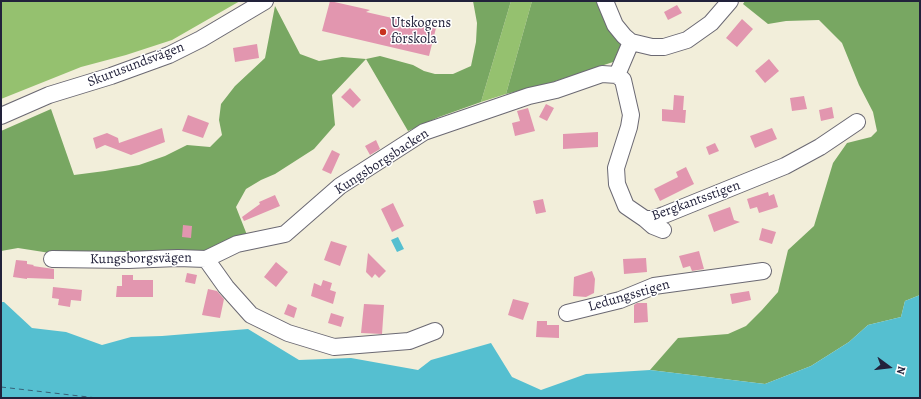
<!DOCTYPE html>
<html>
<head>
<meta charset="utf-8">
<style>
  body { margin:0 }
  #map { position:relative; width:921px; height:399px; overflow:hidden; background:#f2eeda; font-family:Alegreya,serif }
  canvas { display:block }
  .frame { position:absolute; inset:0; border:2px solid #22223b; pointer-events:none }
  .north { position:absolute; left:869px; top:347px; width:40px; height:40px; -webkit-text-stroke:3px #fff; paint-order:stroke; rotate:105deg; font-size:11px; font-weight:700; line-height:16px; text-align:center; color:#22223b }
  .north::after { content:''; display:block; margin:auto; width:14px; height:18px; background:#22223b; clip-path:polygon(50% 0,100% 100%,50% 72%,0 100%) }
</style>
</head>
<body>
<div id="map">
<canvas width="921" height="399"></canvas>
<div class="frame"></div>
<div class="north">N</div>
</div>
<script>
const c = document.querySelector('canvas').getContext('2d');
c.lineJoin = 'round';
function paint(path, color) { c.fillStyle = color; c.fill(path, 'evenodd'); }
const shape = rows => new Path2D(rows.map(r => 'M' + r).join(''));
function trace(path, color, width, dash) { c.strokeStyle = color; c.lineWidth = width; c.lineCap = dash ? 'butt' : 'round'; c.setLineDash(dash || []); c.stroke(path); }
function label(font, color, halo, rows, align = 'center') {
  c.font = font + ' Alegreya,serif'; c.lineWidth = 3; c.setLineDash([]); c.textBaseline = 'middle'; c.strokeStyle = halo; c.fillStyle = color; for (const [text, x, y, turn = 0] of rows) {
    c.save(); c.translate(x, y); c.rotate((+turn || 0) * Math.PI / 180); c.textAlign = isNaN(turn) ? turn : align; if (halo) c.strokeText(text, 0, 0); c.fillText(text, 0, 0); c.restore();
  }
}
const green = shape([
  [1,1,240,1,172,40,126,55,81,67,1,99],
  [511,1,532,1,506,94,481,102]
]);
const forest = shape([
  [473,1,511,1,481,102,439,117,408,131,366,59,332,95,335,125,314,149,275,174,261,180,246,189,236,207,247,235,205,254,50,253,18,248,1,251,1,131,51,109,74,175,105,171,139,165,165,156,187,145,210,147,222,135,219,120,221,104,235,86,265,58,275,6,300,54,319,61,342,57,366,59,380,56,413,65,424,71,435,74,453,74,471,66,476,42,477,23],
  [532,1,598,1,623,43,616,61,547,84,506,94],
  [745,1,920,1,920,295,905,301,901,317,868,325,849,342,811,366,765,384,650,370,678,338,728,334,746,326,762,310,778,292,788,250,814,226,833,163,847,143,871,137,877,131,873,112,859,85,842,43,819,20,786,21,768,24,743,4]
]);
const water = shape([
  [398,237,404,249,397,252,391,240],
  [920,295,920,398,1,398,1,302,4,302,32,328,66,332,102,345,131,337,162,336,248,329,299,360,351,358,418,370,431,360,491,343,512,377,541,390,586,374,650,370,765,384,811,366,849,342,868,325,901,317,905,301]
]);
const ferry = shape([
  [1,387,97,398]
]);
const building = shape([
  [330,1,370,10,366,12,436,28,429,56,322,31],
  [677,5,682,13,668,20,664,12],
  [742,19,753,29,737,47,726,38],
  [257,44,259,58,235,62,233,48],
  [769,59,779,71,765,83,755,71],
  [350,88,361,100,353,108,341,97],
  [674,95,684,96,683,110,686,110,685,123,662,121,662,109,673,110],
  [804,96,807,109,792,111,790,98],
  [546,104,554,108,547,121,539,117],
  [832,107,834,118,821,121,819,110],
  [528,108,535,131,515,136,512,123,520,121,517,111],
  [188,115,209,123,203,138,182,131],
  [162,128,165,142,131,155,105,145,96,149,93,138,107,133,118,138,119,143],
  [772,128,777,139,755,148,750,136],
  [598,132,598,147,563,149,563,134],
  [376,140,380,149,370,155,365,146],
  [715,143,719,151,709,155,706,147],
  [332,150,340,154,331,174,322,170],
  [686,167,694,184,660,201,654,189,678,177,676,172],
  [768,192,769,196,774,194,778,207,759,213,757,207,750,209,747,199],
  [275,195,280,206,244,221,242,217,260,204,259,202],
  [543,199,546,212,536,214,533,201],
  [393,203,404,226,392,232,381,209],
  [730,207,734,220,740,222,714,232,708,215],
  [183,225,192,226,191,238,182,237],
  [762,228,776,232,772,244,759,240],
  [331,241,347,246,340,266,324,260],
  [699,251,704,269,692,271,690,266,683,268,679,256],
  [368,253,386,271,379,278,375,274,372,278,366,272],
  [646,258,647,272,624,274,623,259],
  [16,260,27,261,27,264,34,265,33,266,54,269,54,279,27,278,27,279,13,277],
  [276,262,288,272,276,287,264,277],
  [592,271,595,279,594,293,586,297,573,296,574,277],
  [187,273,197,275,195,284,185,282],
  [122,275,133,275,133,280,153,280,153,297,116,297,117,286,122,286],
  [323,280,332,283,330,290,336,292,333,304,311,296,314,283,321,286],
  [53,287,82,290,81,301,71,300,70,307,58,305,59,299,52,298],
  [208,289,217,291,224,299,220,318,202,315],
  [749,291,751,300,732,304,730,294],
  [513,299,529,303,523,320,508,315],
  [637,303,647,303,648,322,634,323,634,305],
  [288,304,297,308,294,318,284,314],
  [364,304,384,305,382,334,361,333],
  [331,313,344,317,341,327,328,323],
  [537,321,547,321,547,325,559,325,559,338,536,337]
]);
const minor = shape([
  [605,1,615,25,624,36,631,42,652,47,664,47,687,40,711,23,730,1],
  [631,42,617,75,623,80,631,115,629,127,616,168,617,184,626,206,645,219,653,219,664,215,785,166,820,147,857,122],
  [1,116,49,95,111,76,169,55,201,39,265,1],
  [645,219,653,226,663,230],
  [52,259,128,260,178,258,206,259,226,287,251,315,288,333,334,347,409,341,435,331],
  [206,259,237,244,285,234,340,186,424,132,529,96,556,90,602,74,617,75],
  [567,313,620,300,654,286,763,271]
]);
const markers = [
  [383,32,4,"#c8321e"]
];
const poiNames = [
  ["Utskogens",391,24],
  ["förskola",391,40]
];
const streetNames = [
  ["Skurusundsvägen",136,65,-21],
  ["Kungsborgsbacken",382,162,-33],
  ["Bergkantsstigen",696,201,-20],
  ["Kungsborgsvägen",141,259,-1],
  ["Ledungsstigen",629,296,-16]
];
paint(green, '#95c16f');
paint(forest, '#78a762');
paint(water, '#55bfd0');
trace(ferry, '#366177', 1, [5, 4]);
paint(building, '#e296af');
trace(minor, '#6b6973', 18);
trace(minor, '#fff', 16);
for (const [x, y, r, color] of markers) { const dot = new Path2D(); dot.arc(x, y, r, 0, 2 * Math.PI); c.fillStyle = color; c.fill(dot); trace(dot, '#fff', 1.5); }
label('14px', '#22223b', '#fff', poiNames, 'left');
label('14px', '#22223b', '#fff', streetNames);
</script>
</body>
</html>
